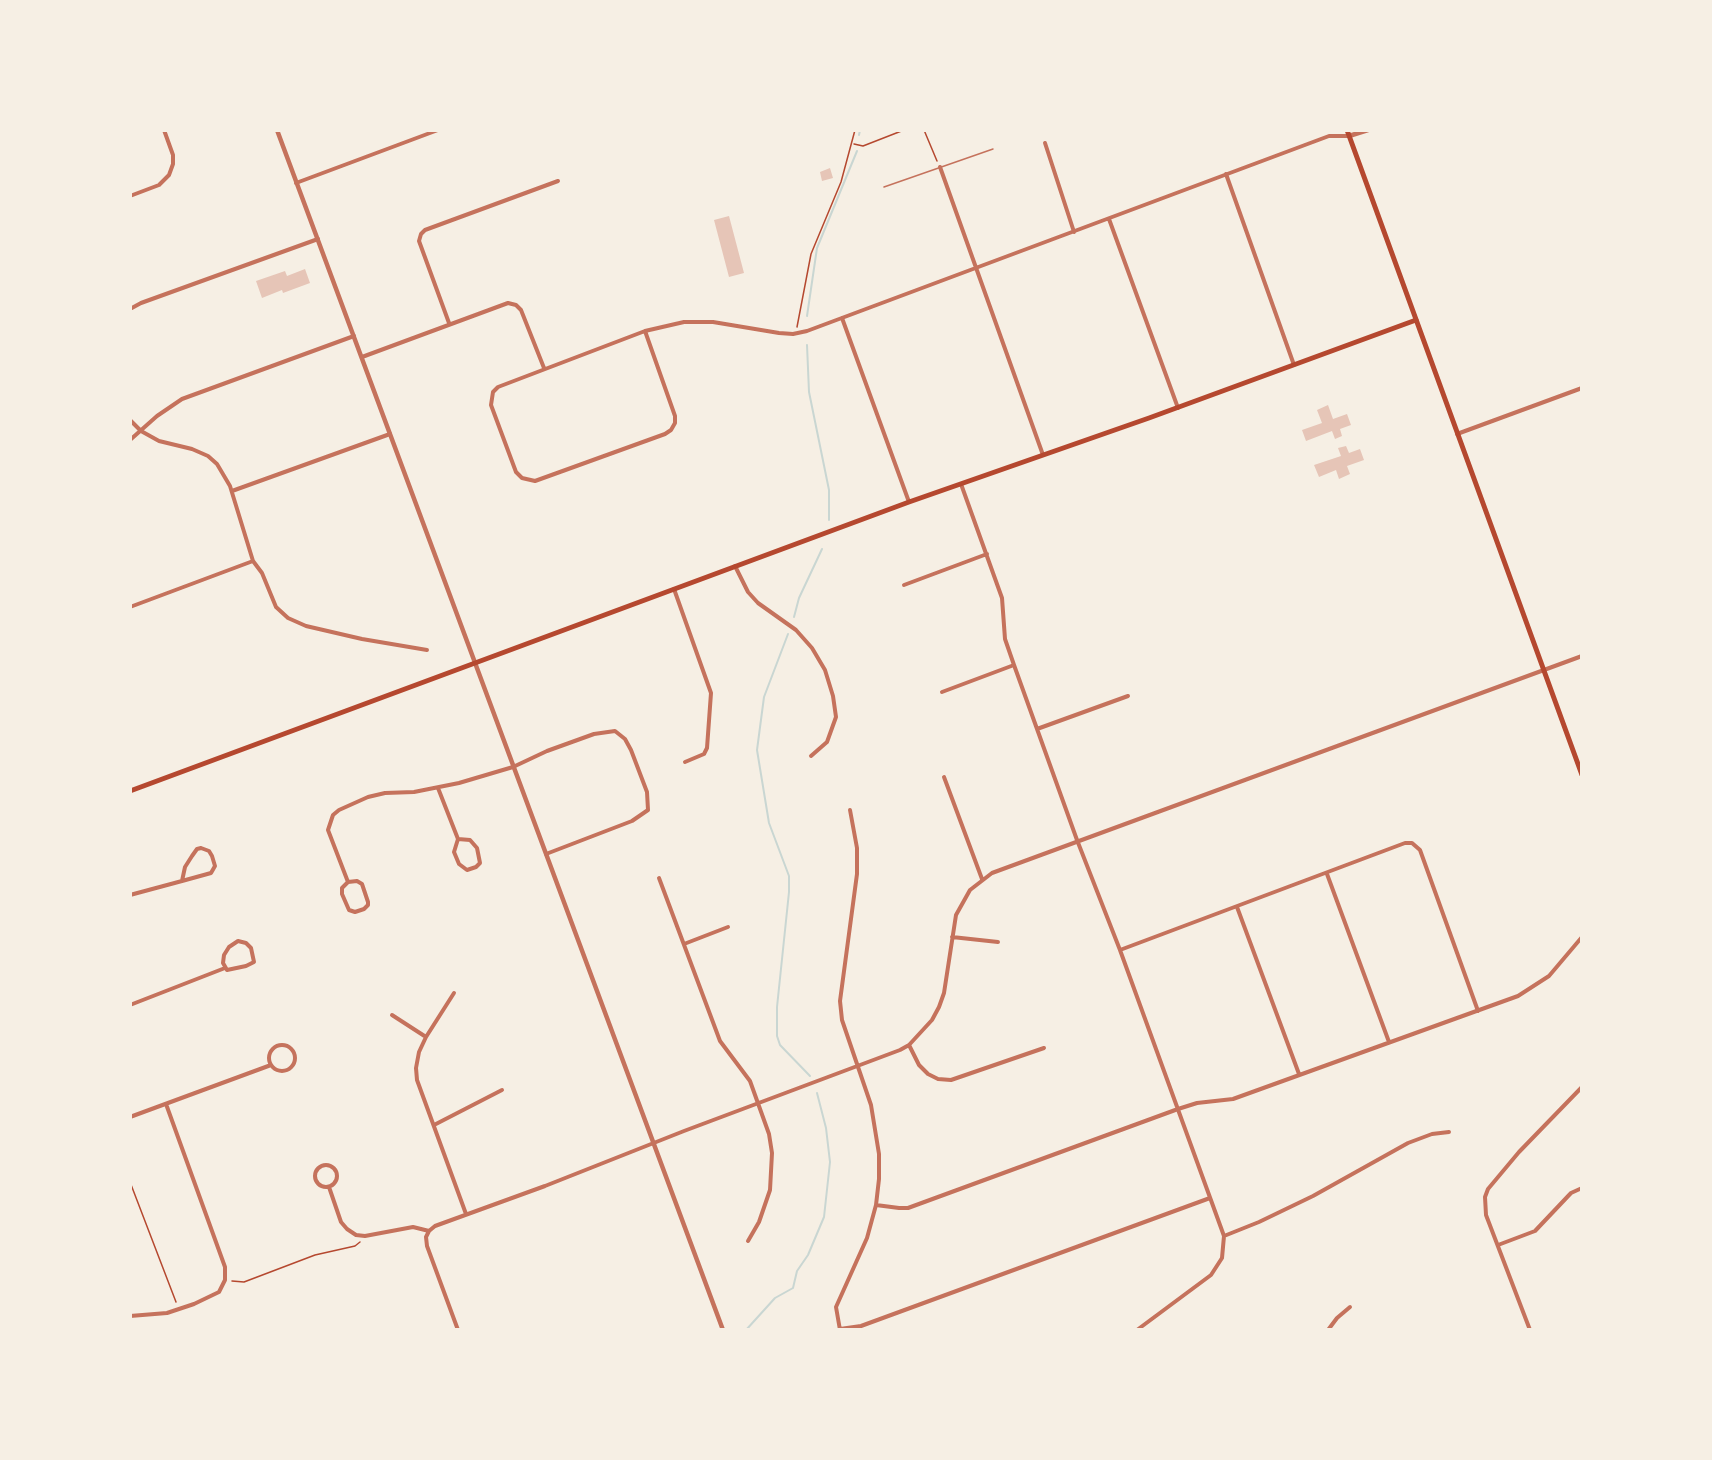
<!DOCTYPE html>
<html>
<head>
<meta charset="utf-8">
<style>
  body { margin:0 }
  #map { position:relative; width:1712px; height:1460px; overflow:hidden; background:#f6efe4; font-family:Arial,sans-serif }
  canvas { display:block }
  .frame { position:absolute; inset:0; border:132px solid #f6efe4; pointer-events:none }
</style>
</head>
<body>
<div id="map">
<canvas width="1712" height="1460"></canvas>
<div class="frame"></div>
</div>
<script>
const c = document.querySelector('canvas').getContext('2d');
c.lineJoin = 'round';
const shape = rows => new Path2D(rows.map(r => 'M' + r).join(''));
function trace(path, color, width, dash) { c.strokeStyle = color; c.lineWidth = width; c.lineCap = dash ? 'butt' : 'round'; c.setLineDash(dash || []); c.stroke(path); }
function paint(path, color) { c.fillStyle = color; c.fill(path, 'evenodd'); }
const stream = shape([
  [859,135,860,130],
  [807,316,817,248,857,151],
  [807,345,809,392,829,490,829,520],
  [794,617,799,598,822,549],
  [788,634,764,697,757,750,769,823,789,876,789,892,777,1007,777,1036,780,1045,810,1076],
  [746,1330,775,1298,793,1288,797,1271,808,1255,824,1217,830,1162,826,1128,817,1093]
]);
const building = shape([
  [830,168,833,178,822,181,820,172],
  [729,216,744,273,729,277,714,220],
  [305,269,310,283,283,293,282,290,262,298,256,281,285,271,287,276],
  [1328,405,1333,419,1347,414,1351,425,1340,429,1342,436,1335,439,1332,431,1306,441,1302,430,1322,423,1317,410],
  [1346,446,1349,453,1360,449,1364,460,1347,466,1350,474,1339,479,1336,470,1319,477,1314,465,1341,456,1338,448]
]);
const path = shape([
  [924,130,937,161],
  [854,144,863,146,904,130],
  [797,327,811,254,841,182,855,130],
  [130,1182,176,1302],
  [232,1281,244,1282,315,1255,355,1246,360,1242]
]);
const service = shape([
  [884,187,993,149]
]);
const minor = shape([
  [1045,143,1074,232],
  [940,167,1043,455],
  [1226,174,1294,365],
  [296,183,438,130],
  [130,196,159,185,169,175,173,164,173,155,164,130],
  [1109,219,1178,408],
  [130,309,141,303,318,239],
  [842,318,909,502],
  [449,323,419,241,421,234,425,230,558,181],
  [645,331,675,416,675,423,671,430,665,434,535,481,522,478,516,472,491,405,493,392,498,387,645,331,684,322,713,322,779,333,793,334,807,331,1329,136,1349,136],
  [362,357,508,303,516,305,521,310,544,368],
  [130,420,141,431,159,441,192,449,208,456,217,464,230,486,253,561,262,573,276,607,288,618,306,626,362,639,427,650],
  [1457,434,1582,388],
  [130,440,157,416,182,399,354,336],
  [961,484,1002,598,1005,639,1014,665,1077,840,1120,950,1224,1236,1222,1258,1211,1275,1137,1330],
  [232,491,390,434],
  [735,566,748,592,758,603,796,630,812,648,825,670,833,696,836,717,827,742,811,756],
  [904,585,987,554],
  [674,589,711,693,707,748,704,754,685,762],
  [130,607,253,561],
  [942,692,1014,665],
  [1037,729,1128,696],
  [944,777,982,879],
  [438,788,458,839,454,852,459,864,467,870,476,867,480,863,477,848,470,840,458,839],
  [201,848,209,851,212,856,215,866,211,873,182,881,185,867,192,856,197,849,201,848],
  [1327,874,1389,1042],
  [659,878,720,1041,750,1081,769,1134,772,1153,770,1190,759,1222,748,1241],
  [348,882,357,881,362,884,368,902,368,905,364,909,355,912,349,910,342,894,342,888,348,882,328,830,333,815,339,810,368,797,385,793,414,792,459,783,513,767,547,751,594,734,615,731,625,739,631,750,647,792,648,810,632,821,546,854],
  [130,895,182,881],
  [1237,907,1299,1074],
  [952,937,998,942],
  [238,941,246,943,251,948,254,962,246,966,227,970,223,963,224,955,229,947,238,941],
  [684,944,728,927],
  [1120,950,1405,843,1412,843,1420,850,1478,1011],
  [454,993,426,1037,419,1052,416,1068,417,1080,466,1214],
  [130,1005,225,968],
  [392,1015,426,1037],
  [909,1045,919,1065,928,1074,938,1079,951,1080,1044,1048],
  '269 1058a13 13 0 1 1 26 0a13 13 0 1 1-26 0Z',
  [130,1117,271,1065],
  [434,1125,502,1090],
  '315 1176a11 11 0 1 1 22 0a11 11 0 1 1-22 0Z',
  [329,1187,341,1222,347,1229,356,1235,365,1236,413,1227,429,1231],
  [876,1205,899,1208,908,1208,1178,1109,1197,1103,1233,1099,1518,996,1549,976,1582,937],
  [429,1231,435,1226,545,1186,684,1131,900,1050,909,1045,932,1020,939,1007,944,993,956,915,970,890,992,873,1582,656],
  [429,1231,426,1237,427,1246,458,1330],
  [1224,1236,1259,1222,1313,1196,1408,1143,1432,1134,1449,1132],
  [1498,1245,1535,1231,1571,1193,1582,1188],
  [130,1316,167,1313,194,1304,219,1292,225,1280,225,1267,166,1104],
  [840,1329,861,1326,1210,1198],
  [840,1330,836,1307,867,1238,876,1205,879,1179,879,1154,871,1105,842,1020,840,1001,857,874,857,848,850,810],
  [1328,1330,1337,1318,1350,1307],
  [1530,1330,1486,1215,1485,1197,1488,1189,1519,1152,1582,1087]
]);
const tertiary = shape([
  [277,130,723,1330],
  [1349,136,1368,130]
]);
const secondary = shape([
  [130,791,909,502,1149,418,1416,320]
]);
const primary = shape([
  [1347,130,1582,775]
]);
trace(stream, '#c9d6d2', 2);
paint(building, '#e6c5b7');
trace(path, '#b5482f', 1.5);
trace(service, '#c5725c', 1.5);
trace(minor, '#c5725c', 4);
trace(tertiary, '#c5725c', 4.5);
trace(secondary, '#b5482f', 5);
trace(primary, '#b5482f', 5);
</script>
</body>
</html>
